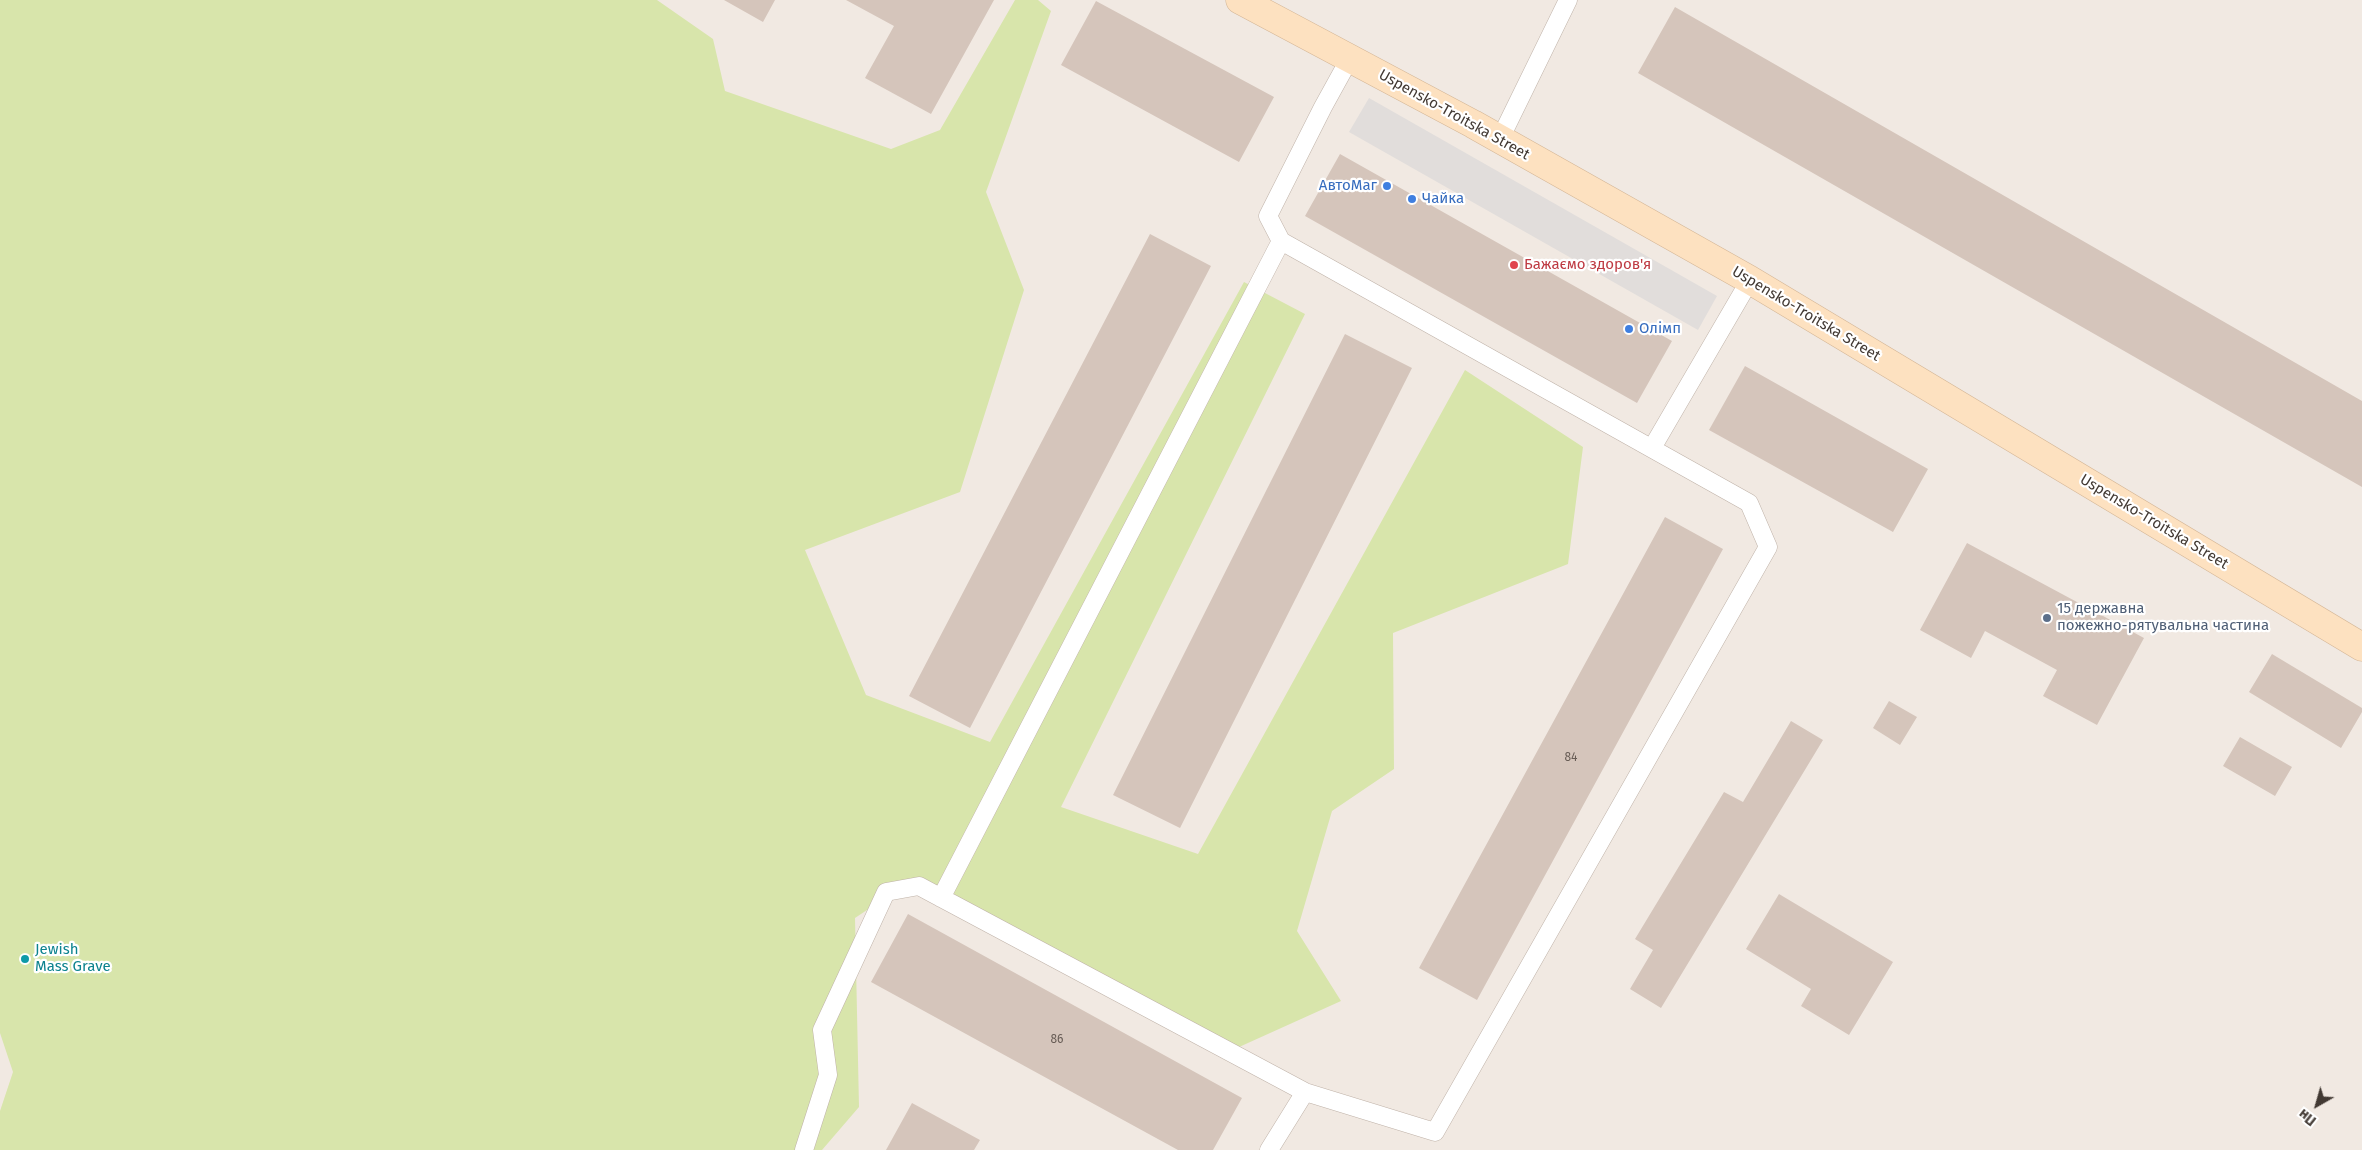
<!DOCTYPE html>
<html>
<head>
<meta charset="utf-8">
<style>
  body { margin:0 }
  #map { position:relative; width:2362px; height:1150px; overflow:hidden; background:#f1e9e2; font-family:"Fira Sans",sans-serif }
  canvas { display:block }
  .north { position:absolute; left:2292px; top:1080px; width:50px; height:50px; -webkit-text-stroke:4px #fff; paint-order:stroke; rotate:218deg; font-size:14px; font-weight:700; line-height:20px; text-align:center; color:#423933 }
  .north::after { content:''; display:block; margin:auto; width:18px; height:22px; background:#423933; clip-path:polygon(50% 0,100% 100%,50% 72%,0 100%) }
</style>
</head>
<body>
<div id="map">
<canvas width="2362" height="1150"></canvas>
<div class="north">Пн</div>
</div>
<script>
const c = document.querySelector('canvas').getContext('2d');
c.lineJoin = 'round';
function paint(path, color) { c.fillStyle = color; c.fill(path, 'evenodd'); }
const shape = rows => new Path2D(rows.map(r => 'M' + r).join(''));
function trace(path, color, width, dash) { c.strokeStyle = color; c.lineWidth = width; c.lineCap = dash ? 'butt' : 'round'; c.setLineDash(dash || []); c.stroke(path); }
function label(font, color, halo, rows, align = 'center') {
  c.font = font + ' "Fira Sans",sans-serif'; c.lineWidth = 4.5; c.setLineDash([]); c.textBaseline = 'middle'; c.strokeStyle = halo; c.fillStyle = color; for (const [text, x, y, turn = 0] of rows) {
    c.save(); c.translate(x, y); c.rotate((+turn || 0) * Math.PI / 180); c.textAlign = isNaN(turn) ? turn : align; if (halo) c.strokeText(text, 0, 0); c.fillText(text, 0, 0); c.restore();
  }
}
const green = shape([
  [0,0,657,0,713,39,725,91,891,149,940,130,1015,0,1038,0,1051,11,986,192,1024,290,960,492,805,550,866,695,990,742,1244,282,1305,314,1061,807,1198,854,1465,370,1583,447,1568,564,1393,633,1394,769,1332,811,1297,931,1341,1001,1228,1052,906,884,855,918,859,1107,822,1150,0,1150,0,1111,13,1072,0,1033]
]);
const parking = shape([
  [1369,98,1717,296,1698,330,1349,132]
]);
const building = shape([
  [724,0,775,0,763,22],
  [846,0,994,0,931,114,865,78,894,26],
  [1096,1,1274,97,1239,162,1061,65],
  [1675,7,2362,401,2362,487,1638,73],
  [1340,154,1672,341,1637,403,1305,216],
  [1150,234,1211,266,970,728,909,696],
  [1345,334,1412,368,1180,828,1113,795],
  [1745,366,1928,469,1893,532,1709,430],
  [1665,517,1723,549,1477,1000,1419,968],
  [1967,543,2144,638,2097,725,2043,696,2057,670,1985,631,1971,658,1920,630],
  [2272,654,2362,708,2362,712,2341,748,2249,692],
  [1889,701,1917,717,1900,745,1873,728],
  [1791,721,1823,740,1661,1008,1630,989,1653,950,1635,939,1724,792,1743,802],
  [2240,737,2292,767,2275,796,2223,766],
  [1779,894,1893,962,1849,1035,1801,1006,1811,989,1746,949],
  [908,914,1242,1098,1213,1150,1178,1150,871,982],
  [912,1103,980,1140,974,1150,886,1150]
]);
const service = shape([
  [1500,139,1568,0],
  [1652,448,1750,280],
  [941,898,1281,241],
  [804,1150,828,1075,822,1030,886,892,919,886,1305,1092,1435,1132,1768,547,1749,503,1281,241,1268,216,1323,107,1350,58],
  [1269,1150,1305,1092]
]);
const secondary = shape([
  [1240,0,1473,124,1750,280,2362,647]
]);
const markers = [
  [1387,186,5,"#3f7fe0"],
  [1412,199,5,"#3f7fe0"],
  [1514,265,5,"#e0444e"],
  [1629,329,5,"#3f7fe0"],
  [2047,618,5,"#5c6f8a"],
  [25,959,5,"#0f9aa8"]
];
const numberNames = [
  ["84",1571,758],
  ["86",1057,1040]
];
const streetNames = [
  ["Uspensko-Troitska Street",1454,115,29],
  ["Uspensko-Troitska Street",1806,314,31],
  ["Uspensko-Troitska Street",2154,522,31]
];
const shopNames = [
  ["АвтоМаг",1377,186,"right"],
  ["Чайка",1422,199],
  ["Олімп",1639,329]
];
const healthNames = [
  ["Бажаємо здоров'я",1524,265]
];
const serviceNames = [
  ["15 державна",2057,609],
  ["пожежно-рятувальна частина",2057,626]
];
const cultureNames = [
  ["Jewish",35,950],
  ["Mass Grave",35,967]
];
paint(green, '#d8e5ab');
paint(parking, '#e1dddb');
paint(building, '#d5c5bb');
trace(service, '#bfb2a8', 19);
trace(secondary, '#d3b595', 29);
trace(service, '#fff', 18);
trace(secondary, '#fde1c0', 28);
for (const [x, y, r, color] of markers) { const dot = new Path2D(); dot.arc(x, y, r, 0, 2 * Math.PI); c.fillStyle = color; c.fill(dot); trace(dot, '#fff', 2); }
label('12px', '#675c55', null, numberNames);
label('15px', '#423933', '#fff', streetNames);
label('15px', '#366cbe', '#fff', shopNames, 'left');
label('15px', '#be3a42', '#fff', healthNames, 'left');
label('15px', '#4e5e75', '#fff', serviceNames, 'left');
label('15px', '#0d838f', '#fff', cultureNames, 'left');
</script>
</body>
</html>
